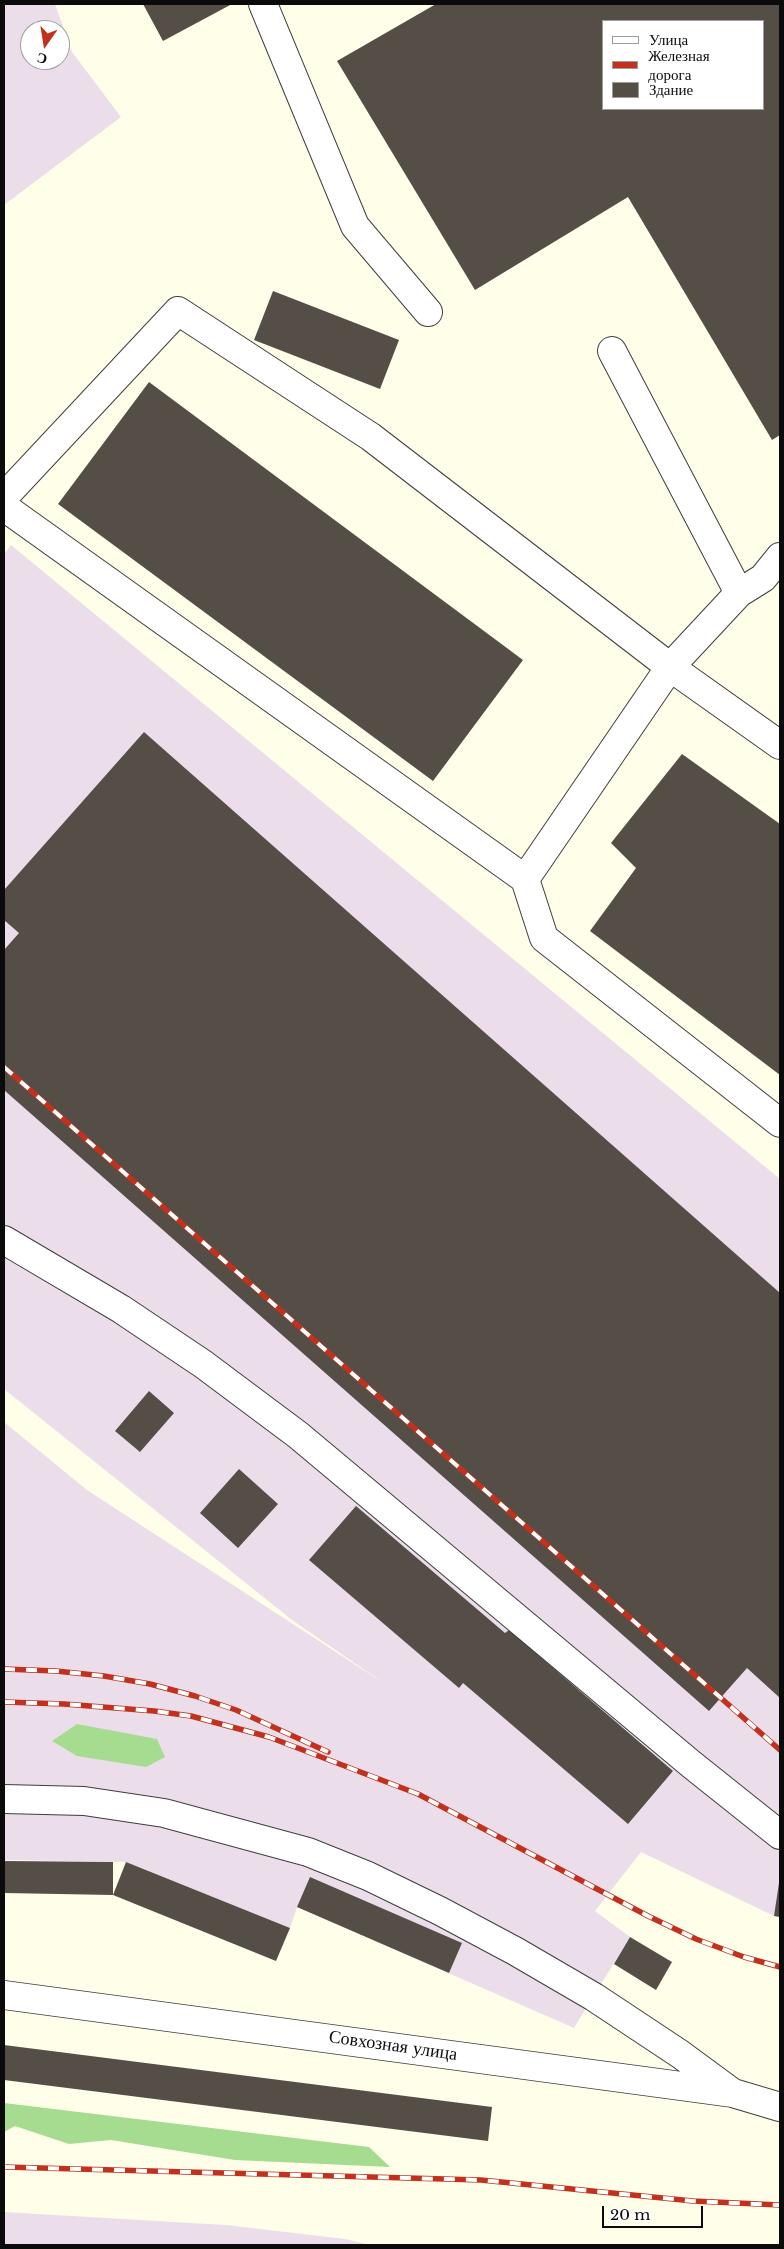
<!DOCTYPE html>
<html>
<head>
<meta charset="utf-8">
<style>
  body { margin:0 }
  #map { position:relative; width:784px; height:2249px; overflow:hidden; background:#fffee9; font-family:"Libre Baskerville",serif }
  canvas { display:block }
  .frame { position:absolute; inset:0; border:5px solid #0b0b0b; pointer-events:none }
  .legend { position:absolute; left:602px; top:20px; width:162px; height:90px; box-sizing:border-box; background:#fff; border:1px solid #9d9d9d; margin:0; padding:6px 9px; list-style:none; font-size:15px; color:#0b0b0b }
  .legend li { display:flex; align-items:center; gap:10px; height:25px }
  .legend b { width:25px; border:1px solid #9d9d9d }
  .north { position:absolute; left:20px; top:20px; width:50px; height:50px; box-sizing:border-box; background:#fff; border:1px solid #9d9d9d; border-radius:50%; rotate:193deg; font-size:14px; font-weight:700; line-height:20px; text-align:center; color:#0b0b0b }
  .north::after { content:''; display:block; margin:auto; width:18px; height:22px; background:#c1311d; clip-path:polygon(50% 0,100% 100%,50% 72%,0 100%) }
  .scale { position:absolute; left:602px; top:2206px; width:101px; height:22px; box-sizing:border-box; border:2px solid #0b0b0b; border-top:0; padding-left:6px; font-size:15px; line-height:18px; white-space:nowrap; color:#0b0b0b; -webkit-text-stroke:4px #fff; paint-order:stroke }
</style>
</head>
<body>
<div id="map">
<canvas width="784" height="2249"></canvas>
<div class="frame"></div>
<ul class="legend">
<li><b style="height:6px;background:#fff"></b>Улица</li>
<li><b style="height:6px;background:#c1311d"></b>Железная дорога</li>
<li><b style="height:14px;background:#544e47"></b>Здание</li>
</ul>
<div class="north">С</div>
<div class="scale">20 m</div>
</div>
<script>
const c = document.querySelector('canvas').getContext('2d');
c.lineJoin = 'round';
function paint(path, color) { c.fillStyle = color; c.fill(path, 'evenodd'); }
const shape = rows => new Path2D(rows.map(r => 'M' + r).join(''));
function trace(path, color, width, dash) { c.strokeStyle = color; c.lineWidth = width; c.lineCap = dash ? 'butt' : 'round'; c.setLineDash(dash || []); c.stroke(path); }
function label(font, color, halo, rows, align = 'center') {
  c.font = font + ' "Libre Baskerville",serif'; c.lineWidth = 5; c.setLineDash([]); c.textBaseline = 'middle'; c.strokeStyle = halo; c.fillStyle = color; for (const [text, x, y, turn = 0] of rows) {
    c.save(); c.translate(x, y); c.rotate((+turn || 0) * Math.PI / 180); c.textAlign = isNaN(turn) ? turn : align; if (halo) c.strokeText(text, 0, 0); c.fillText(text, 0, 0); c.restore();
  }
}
const industrial = shape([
  [4,4,55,4,72,52,121,117,4,205],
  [30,30,60,30,60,60,30,60],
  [11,545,780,1179,780,1917,774,1916,641,1852,595,1911,630,1937,574,2028,297,1907,290,1928,126,1862,4,1860,4,1422,87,1490,385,1684,292,1620,4,1389,4,554],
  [4,2212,226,2225,345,2239,371,2245,4,2245]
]);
const forest = shape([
  [77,1724,157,1739,165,1757,146,1767,77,1756,52,1741],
  [4,2103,369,2147,390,2167,235,2160,111,2140,69,2144,15,2126,4,2132]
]);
const building = shape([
  [143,4,232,4,163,41],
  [436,4,780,4,780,435,772,440,628,197,475,290,337,61],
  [603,21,763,21,763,109,603,109],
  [273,291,399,340,380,389,254,340],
  [149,382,523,660,433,781,58,504],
  [144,732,780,1293,780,1698,747,1668,709,1711,4,1090,4,950,19,933,4,920,4,890],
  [682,754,780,824,780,1075,590,931,636,868,611,843],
  [149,1391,174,1413,140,1452,115,1431],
  [239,1469,278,1504,238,1548,200,1513],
  [356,1506,505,1633,509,1630,673,1771,628,1824,463,1683,459,1688,309,1560],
  [4,1861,113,1862,113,1895,4,1893],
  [126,1862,290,1928,276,1961,113,1895],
  [310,1877,462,1943,449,1973,297,1907],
  [779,1883,780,1884,780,1917,774,1916],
  [630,1937,672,1962,656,1990,614,1964],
  [4,2045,492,2107,488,2141,4,2080]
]);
const minor = shape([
  [263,4,355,226,428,312],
  [612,351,739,593],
  [4,497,178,311,371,437,670,667,780,745],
  [4,507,525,879,544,938,780,1123],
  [525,879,670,667,739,593,763,578,780,557],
  [4,1240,121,1309,203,1364,298,1435,691,1764,780,1835],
  [4,1799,84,1801,164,1813,308,1852,368,1876,440,1911,515,1951,594,1997,680,2054,733,2093],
  [4,1995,733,2093,780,2107]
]);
const rail = shape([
  [4,1067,780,1750],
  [4,1669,56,1671,104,1676,150,1684,195,1696,236,1710,328,1752],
  [4,1702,64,1704,154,1711,191,1716,269,1737,418,1794,648,1916,696,1939,744,1957,780,1967],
  [4,2167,481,2180,693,2201,780,2205]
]);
const streetNames = [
  ["Совхозная улица",393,2046,8]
];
paint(industrial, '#ebdeea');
paint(forest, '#a5dc90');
paint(building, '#544e47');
trace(minor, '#3e3e3e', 30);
trace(minor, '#fff', 28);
trace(rail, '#c1311d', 5.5);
trace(rail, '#fff', 4, [11]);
label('18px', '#0b0b0b', '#fff', streetNames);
</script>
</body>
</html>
